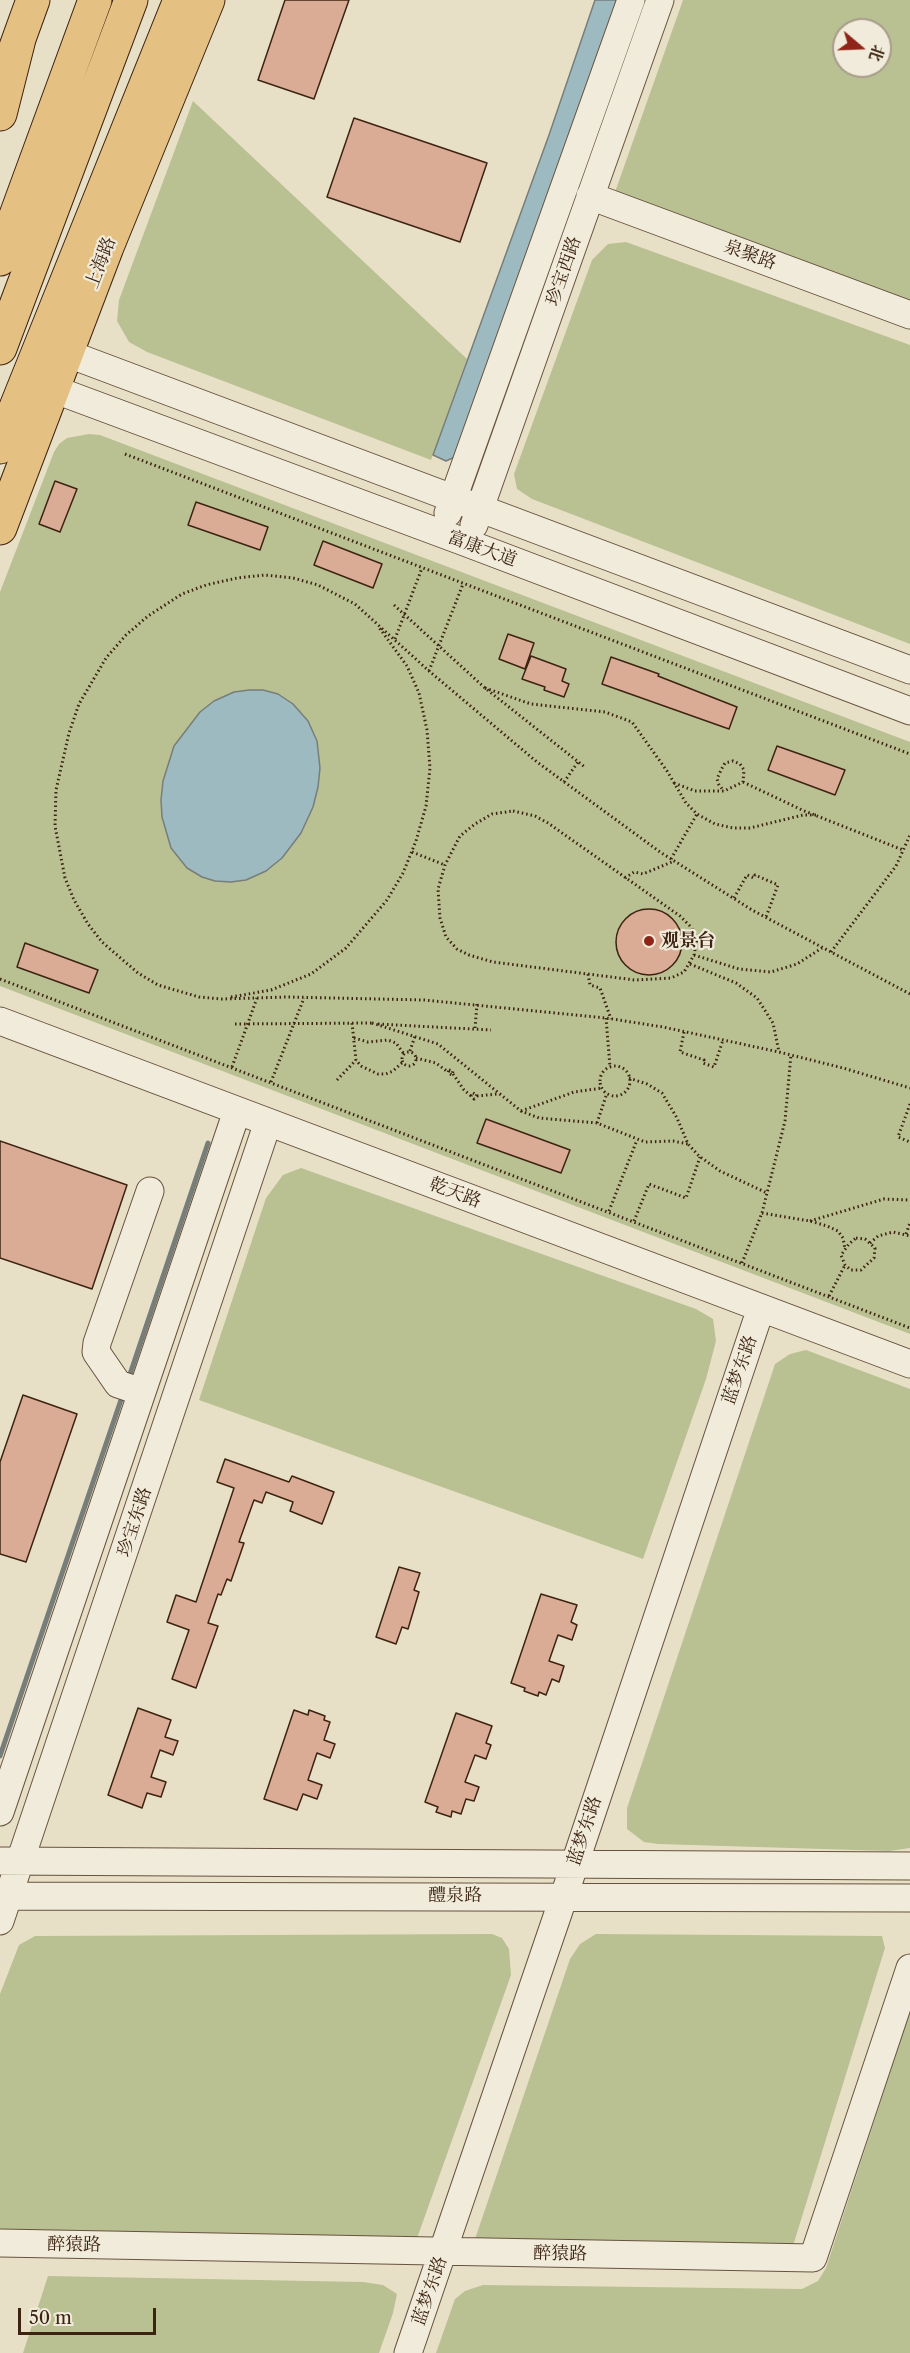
<!DOCTYPE html>
<html>
<head>
<meta charset="utf-8">
<style>
  body { margin:0 }
  #map { position:relative; width:910px; height:2353px; overflow:hidden; background:#e8e0c6; font-family:"Libre Caslon Text","Noto Serif SC",serif }
  canvas { display:block }
  .north { position:absolute; left:832px; top:18px; width:60px; height:60px; box-sizing:border-box; background:#f0ebda; border:2px solid #a89b8a; border-radius:50%; rotate:109deg; font-size:16px; font-weight:700; line-height:24px; text-align:center; color:#3d2311 }
  .north::after { content:''; display:block; margin:auto; width:21px; height:27px; background:#8f2418; clip-path:polygon(50% 0,100% 100%,50% 72%,0 100%) }
  .scale { position:absolute; left:18px; top:2308px; width:138px; height:27px; box-sizing:border-box; border:3px solid #3d2311; border-top:0; padding-left:8px; font-size:18px; line-height:21px; white-space:nowrap; color:#3d2311; -webkit-text-stroke:4px #f0ebda; paint-order:stroke }
</style>
</head>
<body>
<div id="map">
<canvas width="910" height="2353"></canvas>
<div class="north">北</div>
<div class="scale">50 m</div>
</div>
<script>
const c = document.querySelector('canvas').getContext('2d');
c.lineJoin = 'round';
function paint(path, color) { c.fillStyle = color; c.fill(path, 'evenodd'); }
const shape = rows => new Path2D(rows.map(r => 'M' + r).join(''));
function trace(path, color, width, dash) { c.strokeStyle = color; c.lineWidth = width; c.lineCap = dash ? 'butt' : 'round'; c.setLineDash(dash || []); c.stroke(path); }
function label(font, color, halo, rows, align = 'center') {
  c.font = font + ' "Libre Caslon Text","Noto Serif SC",serif'; c.lineWidth = 4.5; c.setLineDash([]); c.textBaseline = 'middle'; c.strokeStyle = halo; c.fillStyle = color; for (const [text, x, y, turn = 0] of rows) {
    c.save(); c.translate(x, y); c.rotate((+turn || 0) * Math.PI / 180); c.textAlign = isNaN(turn) ? turn : align; if (halo) c.strokeText(text, 0, 0); c.fillText(text, 0, 0); c.restore();
  }
}
const green = shape([
  [683,0,910,0,910,301,615,192],
  [844,30,880,30,880,66,844,66],
  [193,101,467,359,431,460,147,352,129,342,117,321,119,300],
  [626,242,910,345,910,644,532,499,517,489,514,474,592,260,608,244],
  [89,434,100,435,910,742,910,1334,0,986,0,592,54,452,59,444,67,438],
  [301,1168,696,1309,713,1319,716,1341,706,1379,643,1559,199,1400,266,1198,283,1175],
  [806,1350,910,1389,910,1848,889,1851,658,1844,644,1842,627,1829,627,1808,775,1364,790,1354],
  [492,1934,502,1938,509,1949,511,1975,416,2241,0,2232,0,1994,19,1945,35,1936],
  [596,1934,882,1936,885,1948,792,2249,475,2239,570,1959,580,1944],
  [910,2012,910,2353,436,2353,455,2299,465,2291,483,2285,802,2289,818,2281,826,2268],
  [48,2276,363,2282,383,2285,397,2294,393,2313,379,2353,23,2353]
]);
const water = shape([
  [595,0,618,0,459,455,446,461,433,455,549,135,595,0],
  [249,690,263,690,278,694,293,704,308,721,317,741,320,768,318,787,313,807,301,833,282,858,266,871,246,880,231,882,215,881,202,877,187,868,171,848,162,817,161,800,163,781,174,746,200,712,214,701,234,692,249,690]
]);
const stream = shape([
  [128,1380,208,1143],
  [0,1756,123,1394]
]);
const building = shape([
  [285,0,349,0,314,99,258,80,285,0],
  [354,118,487,163,460,242,327,197,354,118],
  [55,481,77,489,60,532,39,524,55,481],
  [196,502,268,527,260,550,188,525,196,502],
  [323,541,382,564,373,588,314,565,323,541],
  [508,634,534,643,525,669,499,659,508,634],
  [531,656,566,669,562,681,569,684,564,697,544,690,545,687,522,679,531,656],
  [611,657,659,674,658,676,737,707,729,729,602,684,611,657],
  [777,746,845,770,835,795,768,770,777,746],
  '616 942a33 33 0 1 1 66 0a33 33 0 1 1-66 0Z',
  [25,943,98,970,89,993,17,967,25,943],
  [486,1119,570,1150,561,1173,477,1143,486,1119],
  [0,1141,127,1185,92,1289,0,1258,0,1141],
  [23,1395,77,1414,26,1562,0,1554,0,1462,23,1395],
  [225,1459,289,1482,292,1476,334,1492,322,1524,290,1511,293,1502,266,1492,262,1503,254,1500,239,1542,244,1543,231,1581,227,1579,221,1595,218,1594,208,1623,218,1626,196,1688,172,1679,189,1630,167,1622,176,1595,196,1602,234,1488,217,1482,225,1459],
  [399,1567,420,1573,414,1590,419,1592,408,1629,402,1627,396,1644,376,1637,399,1567],
  [541,1594,577,1605,571,1622,577,1625,572,1640,558,1635,549,1661,564,1666,559,1682,552,1679,546,1695,539,1692,538,1696,524,1691,525,1688,511,1683,541,1594],
  [138,1708,171,1720,165,1737,178,1741,173,1755,160,1750,151,1777,166,1782,161,1797,147,1793,142,1808,108,1795,138,1708],
  [294,1710,308,1715,309,1710,325,1716,324,1720,330,1722,324,1740,335,1744,330,1758,317,1753,308,1780,322,1785,317,1799,303,1794,297,1810,264,1799,294,1710],
  [456,1713,492,1726,486,1743,491,1745,486,1759,475,1755,465,1782,479,1787,474,1801,466,1799,461,1814,452,1811,451,1817,436,1812,438,1807,425,1802,456,1713]
]);
const path = shape([
  [125,454,910,754],
  [394,605,485,688,586,768],
  [395,639,422,568],
  [429,671,463,584],
  [485,688,531,704,605,712,632,722,667,771,686,803,697,814,715,824,733,828,750,828,803,815,816,815],
  [564,782,578,762],
  [743,782,802,810,903,850],
  [674,783,695,791,724,791,743,782,744,770,740,764,733,761,725,763,721,770,717,779,719,785,724,791],
  [513,811,535,816,548,823,680,916,691,927,697,939,694,955,684,972,671,978,635,980,493,962,469,955,457,949,446,937,440,918,438,889,445,865,460,836,475,824,492,814,513,811],
  [412,852,445,865],
  [671,859,697,814],
  [625,878,634,872,643,874,674,861],
  [734,898,747,875,754,878,755,875,778,885,766,917],
  [831,952,896,866,910,835],
  [694,955,739,969,771,972,797,964,822,948],
  [690,964,736,983,757,998,773,1023,779,1052],
  [588,974,590,985,600,988,611,1019],
  [0,979,910,1328],
  [910,994,752,910,660,852,537,762,429,671,355,604,318,585,293,578,265,575,237,578,206,585,182,594,148,616,126,635,106,658,79,704,69,733,56,790,55,826,65,878,74,900,88,924,102,942,138,973,158,985,199,997,222,999,288,997,424,1000,606,1018,663,1027,779,1052,843,1068,910,1088],
  [231,997,271,990,311,974,346,948,387,900,403,873,416,841,426,806,430,768,427,730,419,693,407,666,378,626],
  [606,1018,610,1067],
  [352,1023,356,1060,361,1066,378,1074,386,1074,393,1071,403,1062],
  [372,1023,438,1044,521,1111,539,1118,597,1123,645,1142,673,1141,688,1144],
  [235,1024,372,1023],
  [378,1024,491,1030],
  [475,1028,477,1004],
  [684,1032,680,1052,704,1060,703,1063,714,1067,723,1040],
  [354,1038,368,1042,388,1040,396,1043,404,1054],
  [410,1051,415,1036],
  '402 1059a7 7 0 1 1 14 0a7 7 0 1 1-14 0Z',
  [416,1058,436,1063,448,1072],
  '600 1081a15 15 0 1 1 30 0a15 15 0 1 1-30 0Z',
  [232,1067,257,998],
  [449,1070,453,1071,452,1075,448,1073,449,1070],
  [453,1074,464,1090,471,1096],
  [629,1078,647,1084,662,1093,677,1118,688,1144,699,1156,720,1171,767,1193],
  [337,1080,356,1060],
  [271,1082,304,998],
  [473,1093,477,1095,474,1099,471,1096,473,1093],
  [477,1096,497,1094],
  [910,1104,898,1137,910,1142],
  [521,1111,574,1092,602,1088],
  [597,1123,607,1093],
  [609,1211,637,1140],
  [762,1213,810,1221,827,1226,838,1231,843,1238,845,1249],
  [634,1221,649,1184,686,1198,700,1157],
  [810,1221,884,1199,910,1200],
  [906,1234,910,1223],
  [856,1238,865,1239,875,1248,874,1258,861,1270,851,1270,845,1265,841,1255,849,1244,856,1238],
  [870,1243,878,1236,893,1232,910,1236],
  [742,1263,762,1213,785,1121,791,1054],
  [829,1296,845,1265]
]);
const minor = shape([
  [590,196,910,315],
  [66,353,910,670],
  [53,389,467,543,910,711],
  [448,513,631,0],
  [474,525,660,0],
  [0,1021,910,1364],
  [142,1392,118,1384,96,1352,97,1343,150,1191],
  [0,1812,237,1111],
  [0,1861,910,1866],
  [0,1896,910,1898],
  [0,1921,268,1122],
  [0,2243,813,2258,910,1968],
  [408,2353,564,1896,761,1308]
]);
const major = shape([
  [8,69,33,0],
  [0,528,107,247,208,0]
]);
const highway = shape([
  [0,114,18,43],
  [0,259,95,0],
  [0,348,131,0],
  [0,447,180,0]
]);
const markers = [
  [649,941,6,"#8f2418"]
];
const streetNames = [
  ["泉聚路",750,255,20],
  ["上海路",101,263,-69],
  ["珍宝西路",564,271,-71],
  ["富康大道",482,549,20],
  ["乾天路",455,1193,21],
  ["蓝梦东路",740,1370,-71],
  ["珍宝东路",135,1522,-72],
  ["蓝梦东路",585,1831,-72],
  ["醴泉路",455,1896],
  ["醉猿路",74,2245,1],
  ["醉猿路",560,2254,1],
  ["蓝梦东路",430,2291,-71]
];
const poiNames = [
  ["观景台",661,941]
];
paint(green, '#b9c193');
paint(water, '#9dbac0');
trace(water, '#777e7a', 1.5);
trace(stream, '#777e7a', 5);
paint(building, '#daac95');
trace(building, '#3d2311', 1.5);
trace(minor, '#68523e', 29);
trace(major, '#3d2311', 35);
trace(highway, '#3d2311', 35);
trace(path, '#3d2311', 3, [1.5, 3]);
trace(minor, '#f0ebda', 27);
trace(major, '#e4c083', 33);
trace(highway, '#e4c083', 33);
for (const [x, y, r, color] of markers) { const dot = new Path2D(); dot.arc(x, y, r, 0, 2 * Math.PI); c.fillStyle = color; c.fill(dot); trace(dot, '#f0ebda', 2); }
label('18px', '#3d2311', '#f0ebda', streetNames);
label('bold 18px', '#3d2311', '#f0ebda', poiNames, 'left');
</script>
</body>
</html>
